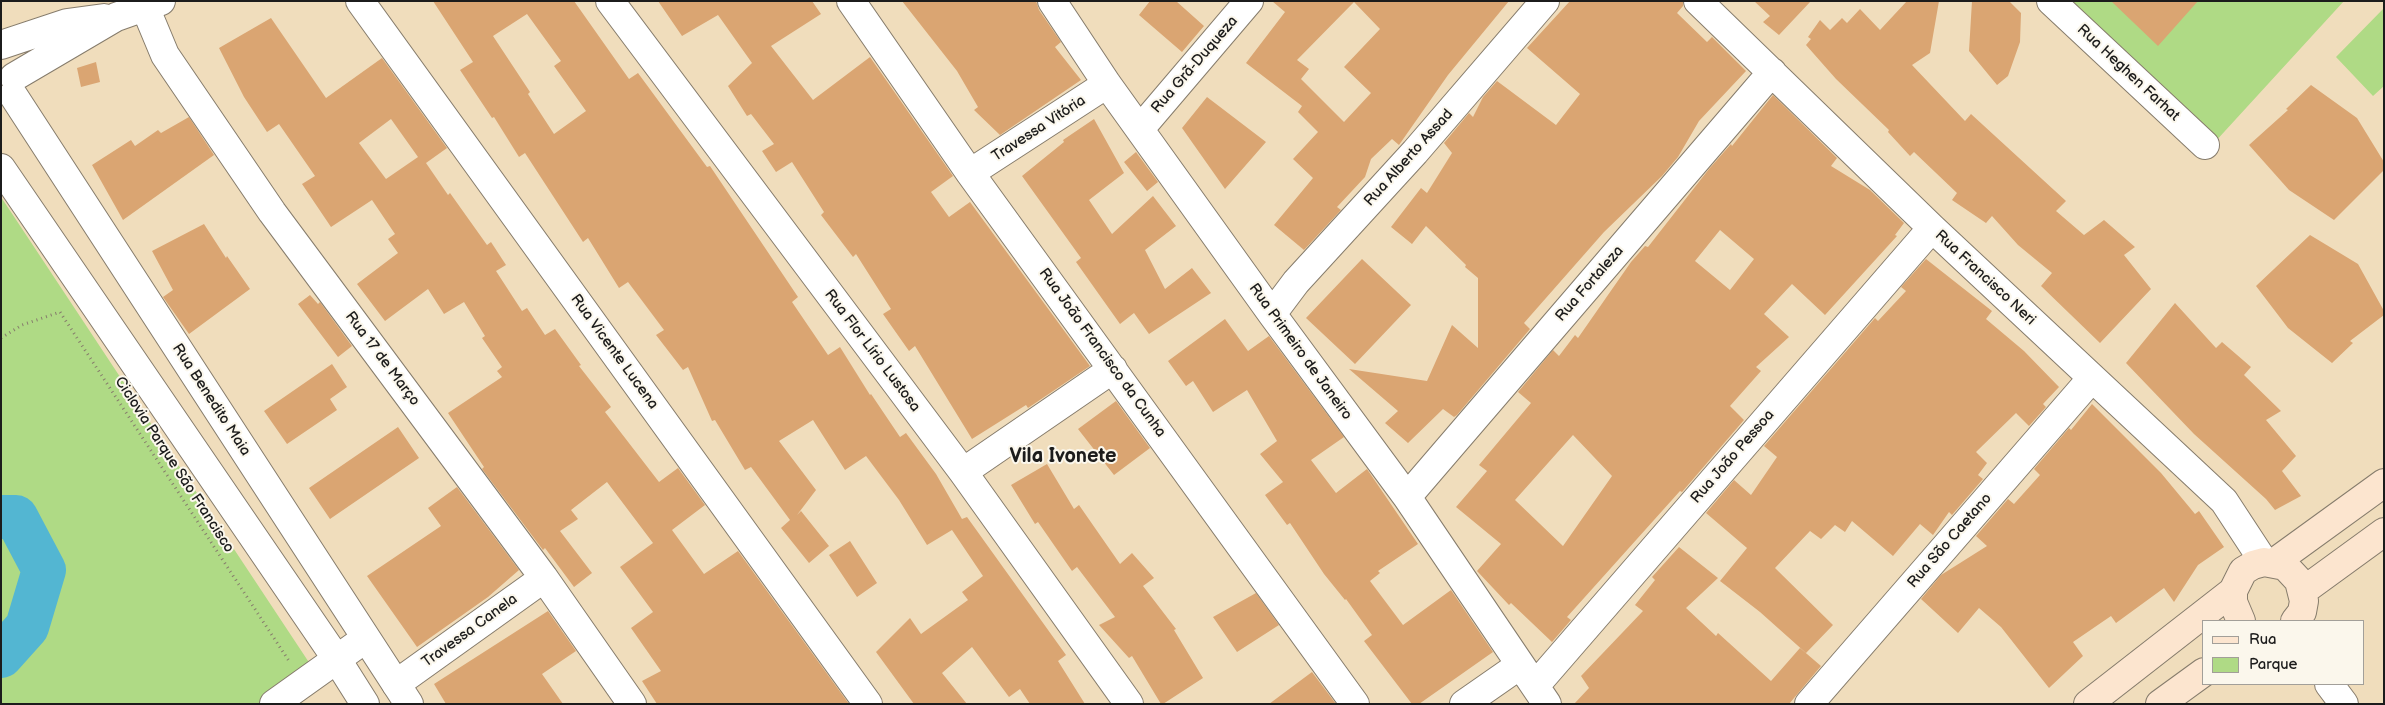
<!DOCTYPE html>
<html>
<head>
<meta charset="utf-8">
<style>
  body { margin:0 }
  #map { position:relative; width:2385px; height:705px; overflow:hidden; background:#f0ddbc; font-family:"Balsamiq Sans",sans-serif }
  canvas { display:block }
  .frame { position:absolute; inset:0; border:2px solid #1c1c1c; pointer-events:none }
  .legend { position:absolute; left:2202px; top:620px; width:162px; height:65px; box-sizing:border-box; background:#fbf7ec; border:1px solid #a29f99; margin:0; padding:6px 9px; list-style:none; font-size:15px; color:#1c1c1c }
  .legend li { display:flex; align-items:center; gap:10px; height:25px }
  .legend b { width:25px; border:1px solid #a29f99 }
</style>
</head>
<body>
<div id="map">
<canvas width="2385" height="705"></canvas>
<div class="frame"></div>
<ul class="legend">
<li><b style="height:6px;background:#fce5cf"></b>Rua</li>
<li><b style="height:14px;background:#afda85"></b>Parque</li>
</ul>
</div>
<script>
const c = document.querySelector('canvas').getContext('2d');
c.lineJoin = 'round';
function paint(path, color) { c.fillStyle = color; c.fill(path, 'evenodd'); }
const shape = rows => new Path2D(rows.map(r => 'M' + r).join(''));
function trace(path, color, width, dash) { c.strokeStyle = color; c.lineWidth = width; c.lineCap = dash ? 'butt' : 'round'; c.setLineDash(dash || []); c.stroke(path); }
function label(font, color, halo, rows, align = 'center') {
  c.font = font + ' "Balsamiq Sans",sans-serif'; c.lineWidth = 4; c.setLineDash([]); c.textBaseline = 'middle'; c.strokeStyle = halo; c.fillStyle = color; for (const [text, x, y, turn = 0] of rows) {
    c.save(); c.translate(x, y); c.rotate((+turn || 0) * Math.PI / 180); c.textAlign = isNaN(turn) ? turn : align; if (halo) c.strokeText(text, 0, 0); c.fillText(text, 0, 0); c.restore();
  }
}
const green = shape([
  [2066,1,2344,1,2214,143],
  [2384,8,2384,86,2373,96,2336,57],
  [1,197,314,670,264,704,1,704]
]);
const river = shape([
  [1,517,16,517,44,570,27,627,1,656]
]);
const building = shape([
  [433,1,574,1,629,79,638,73,707,167,710,166,798,297,792,302,828,355,840,347,870,395,871,394,900,437,906,433,936,474,962,519,967,517,1066,655,1058,661,1085,704,1030,704,1020,689,1009,697,972,647,942,673,967,704,914,704,876,652,910,618,921,634,968,600,962,592,983,576,952,530,927,545,899,500,866,456,845,470,813,420,779,441,816,490,797,515,801,511,829,546,809,563,781,528,790,520,751,467,745,470,715,420,712,421,688,367,683,370,656,335,664,330,628,282,619,288,588,238,583,242,525,153,519,157,494,117,492,118,460,70,473,62],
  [527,14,561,61,554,66,586,111,554,134,528,94,530,92,493,36],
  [658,1,812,1,821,14,771,46,813,100,870,57,953,176,931,192,949,217,970,202,1090,366,1028,408,1026,405,972,439,915,346,909,351,883,314,891,309,856,254,853,257,821,215,824,212,792,162,776,172,762,151,774,144,751,114,747,116,728,86,752,63,718,15,682,36],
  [902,1,1036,1,1039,10,1061,42,1055,47,1081,80,1000,135,974,110,978,107,957,71],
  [1150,1,1176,1,1204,26,1182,52,1139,15],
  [1272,1,1509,1,1448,75,1399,145,1392,139,1371,159,1365,177,1337,207,1341,210,1304,250,1274,225,1313,178,1293,159,1318,132,1298,112,1302,106,1246,63,1285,12],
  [1354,2,1380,29,1344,67,1371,93,1344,122,1301,79,1309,69,1297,60],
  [1570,1,1683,1,1683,6,1677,13,1707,42,1712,37,1746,71,1699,121,1678,157,1662,176,1604,232,1524,323,1530,329,1457,415,1454,417,1443,409,1408,443,1385,423,1398,411,1349,369,1427,381,1452,325,1478,348,1478,278,1465,267,1466,265,1426,226,1412,244,1391,227,1421,188,1427,193,1452,153,1444,143,1469,113,1473,117,1483,97,1497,81,1556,125,1580,94,1527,48],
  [1754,1,1811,1,1779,35,1763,22,1770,16],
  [1907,1,1939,1,1930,53,1912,65,1965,121,1971,114,2066,201,2056,211,2084,235,2104,220,2135,247,2124,255,2151,289,2100,343,2041,286,2052,273,2018,245,1992,216,1986,223,1952,200,1957,193,1914,152,1910,156,1888,132,1889,130,1836,79,1806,45,1811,39,1808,37,1820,20,1830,30,1842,18,1847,23,1860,9,1880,30],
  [1972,1,2009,1,2021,13,2020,42,2008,76,1997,85,1969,51],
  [2111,1,2198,1,2158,46],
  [271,18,326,98,382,58,447,148,426,163,448,195,450,193,487,245,491,242,506,265,496,271,522,311,527,308,545,335,555,329,581,365,579,366,611,407,605,412,659,482,678,468,705,505,672,530,704,574,738,551,849,704,657,704,642,681,661,671,631,628,653,612,620,567,653,543,607,482,571,510,578,519,560,531,592,573,574,587,545,548,543,550,482,469,484,467,448,413,502,377,497,371,502,367,482,338,485,336,464,302,444,314,428,289,385,321,357,284,398,253,388,239,395,234,372,200,331,227,302,184,315,176,279,124,267,132,244,97,219,48],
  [391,119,418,157,386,179,359,143],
  [96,62,100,82,81,87,77,68],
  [2311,85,2357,118,2384,162,2384,170,2334,220,2289,190,2249,145,2288,110,2286,109],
  [1773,95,1837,158,1831,166,1870,190,1904,223,1895,235,1897,236,1825,315,1792,284,1764,314,1789,337,1756,367,1761,371,1730,406,1744,420,1682,492,1680,491,1567,617,1571,620,1552,642,1511,603,1509,605,1477,571,1501,544,1456,507,1487,471,1479,465,1531,403,1518,392,1553,350,1559,356,1575,335,1578,338,1631,262,1645,246,1648,247,1709,169,1731,144,1732,146],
  [1720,230,1754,259,1730,290,1695,261],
  [1573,435,1612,476,1563,546,1515,500],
  [1207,97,1266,142,1225,189,1182,128],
  [189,117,214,155,123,220,92,165,131,140,135,146,158,130,161,133],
  [1094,119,1124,173,1089,200,1112,234,1153,196,1176,226,1145,250,1165,289,1192,268,1211,293,1149,334,1134,313,1120,324,1076,262,1081,258,1022,176,1064,142,1063,140],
  [1136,152,1158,182,1147,191,1124,162],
  [204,224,226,258,227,256,250,289,189,334,163,297,173,290,152,251],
  [2310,235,2358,264,2384,311,2384,315,2350,341,2353,343,2332,363,2288,328,2256,286],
  [1362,259,1411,305,1355,364,1306,318],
  [1926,259,1992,311,1986,319,2024,351,2059,387,2043,404,2046,407,2029,426,2016,413,1976,452,1987,463,1978,475,1983,479,1952,515,1949,512,1933,535,1920,524,1893,556,1852,521,1845,532,1835,525,1821,539,1810,531,1775,568,1833,625,1806,653,1760,612,1720,581,1747,548,1706,513,1734,480,1751,495,1777,457,1764,446,1875,318,1878,321,1906,291,1901,287],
  [310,295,318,304,320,302,352,346,338,357,298,304],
  [2175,303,2216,348,2222,342,2251,367,2244,375,2281,411,2266,420,2296,456,2282,471,2301,496,2275,510,2266,499,2194,434,2126,363],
  [1225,319,1248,351,1269,336,1344,437,1311,460,1336,493,1367,469,1418,544,1378,571,1380,573,1370,581,1403,625,1451,590,1493,652,1419,704,1412,704,1364,641,1372,635,1346,599,1345,600,1324,574,1290,523,1287,525,1265,495,1283,482,1260,454,1277,441,1247,390,1213,412,1193,381,1186,386,1168,361],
  [332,364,347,387,330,399,337,410,287,444,264,411],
  [1116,401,1150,448,1114,475,1078,429],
  [2092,404,2161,473,2195,514,2199,511,2224,547,2198,565,2174,602,2164,588,2116,623,2111,616,2073,642,2083,656,2049,688,2001,627,1979,608,1958,633,1921,599,1941,575,1987,546,1976,536,2008,499,2014,504,2040,475,2034,469,2069,428,2071,430],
  [398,427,419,458,330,519,309,488],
  [1047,464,1074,509,1079,505,1120,564,1132,553,1154,578,1143,586,1176,629,1174,630,1203,678,1163,704,1161,704,1132,656,1129,658,1099,625,1115,617,1077,567,1072,571,1038,522,1035,524,1011,485],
  [457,487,519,570,488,597,417,647,367,576,441,526,428,508],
  [850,541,877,583,857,597,829,555],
  [1679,547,1718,578,1686,608,1716,636,1718,633,1771,681,1800,648,1821,666,1789,704,1574,704,1589,688,1581,676,1643,611,1635,605,1655,580,1652,577],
  [1256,593,1279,625,1237,652,1213,617],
  [548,611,576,651,542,674,563,704,446,704,434,684],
  [1312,672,1336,704,1269,704]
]);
const path = shape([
  [1,338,22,325,60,312,289,661]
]);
const minor = shape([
  [360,1,868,704],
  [610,1,963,472,1129,704],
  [851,1,970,173,1355,704],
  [1052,1,1107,84,1272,314,1407,497,1547,704],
  [1698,1,1932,228,2224,501,2264,562],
  [2051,1,2205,145],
  [145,7,165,55,272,212,544,578,632,704],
  [1140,129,1249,1],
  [970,173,1107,84],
  [1272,314,1296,282,1415,152,1545,1],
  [963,472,1113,369],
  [1407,497,1772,72],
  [396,684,544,578],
  [1535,686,1932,228],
  [274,704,365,639],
  [1464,704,1520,665],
  [1809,704,2092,378]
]);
const tertiary = shape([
  [1,45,67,23,104,18],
  [14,77,116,17,161,1],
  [13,95,409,704],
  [1,168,336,658,365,704],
  [2329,684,2344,704]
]);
const secondary = shape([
  [2275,562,2384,483],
  [2303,591,2384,532],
  [2241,621,2233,602,2233,591,2243,571,2253,565,2264,562,2285,566,2299,581,2304,601,2302,612,2295,621],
  [2088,704,2233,591],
  [2160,704,2204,672]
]);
const streetNames = [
  ["Rua Grã-Duqueza",1195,65,-49],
  ["Rua Heghen Farhat",2128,73,43],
  ["Travessa Vitória",1039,129,-33],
  ["Rua Alberto Assad",1409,158,-48],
  ["Rua Francisco Neri",1985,278,43],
  ["Rua Fortaleza",1590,284,-49],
  ["Rua Flor Lírio Lustosa",872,351,53],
  ["Rua Vicente Lucena",614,352,54],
  ["Rua Primeiro de Janeiro",1300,352,54],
  ["Rua João Francisco da Cunha",1102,353,54],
  ["Rua 17 de Março",382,359,53],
  ["Rua Benedito Maia",211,400,57],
  ["Rua João Pessoa",1733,457,-49],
  ["Ciclovia Parque São Francisco",174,465,57],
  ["Rua São Caetano",1950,541,-49],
  ["Travessa Canela",470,631,-36]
];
const districtNames = [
  ["Vila Ivonete",1063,457]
];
paint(green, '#afda85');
trace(river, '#53b6d2', 44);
paint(building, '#daa572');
trace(minor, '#867c6c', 30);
trace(tertiary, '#867c6c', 30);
trace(secondary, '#867c6c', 30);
trace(path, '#867c6c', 3, [1, 4]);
trace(minor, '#fff', 28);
trace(tertiary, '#fff', 28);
trace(secondary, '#fce5cf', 28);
label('15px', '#1c1c1c', '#fbf7ec', streetNames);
label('bold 20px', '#1c1c1c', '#fbf7ec', districtNames);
</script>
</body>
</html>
